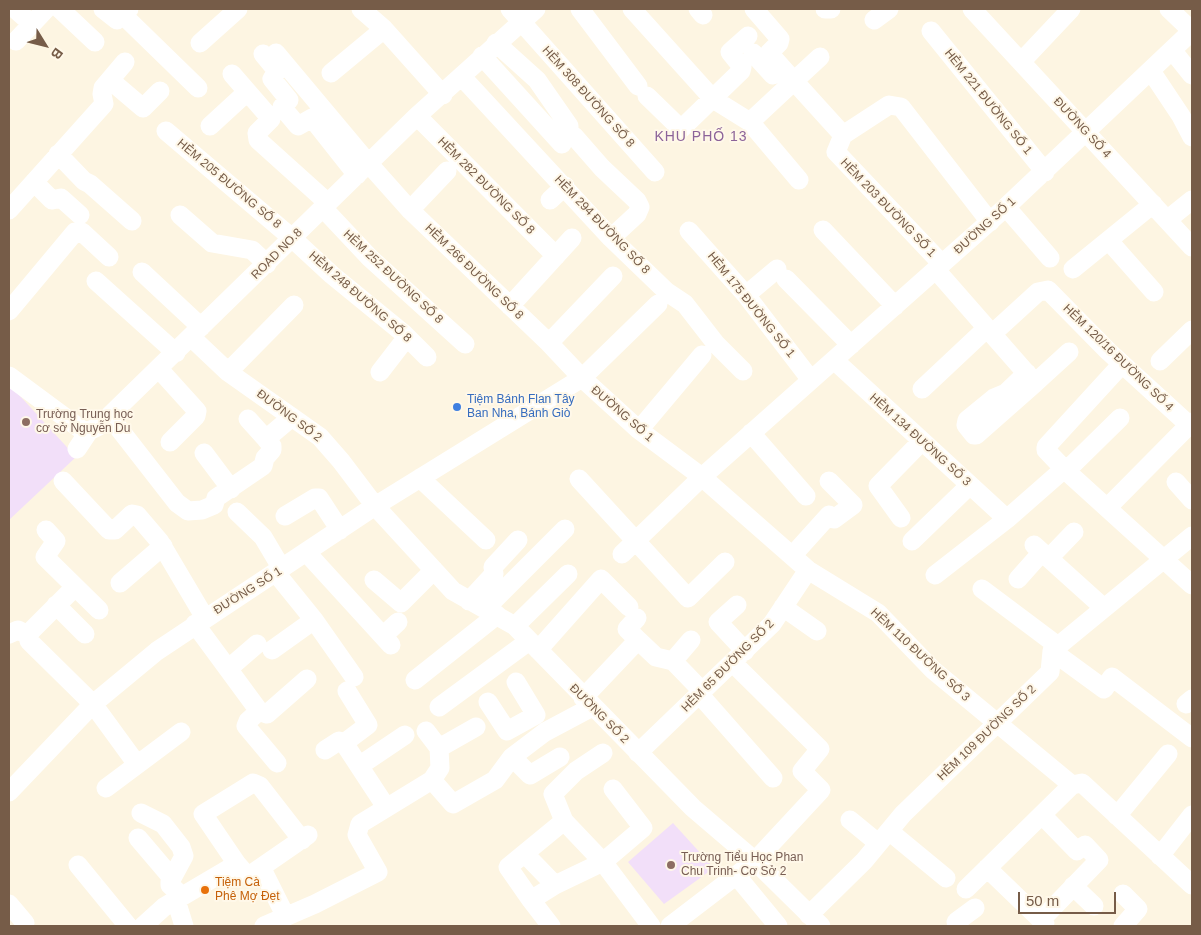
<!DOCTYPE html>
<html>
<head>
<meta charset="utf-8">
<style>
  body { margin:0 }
  #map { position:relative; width:1201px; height:935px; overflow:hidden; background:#fdf5e2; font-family:Helvetica,sans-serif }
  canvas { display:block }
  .frame { position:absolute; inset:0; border:10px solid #765c48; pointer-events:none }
  .north { position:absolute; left:20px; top:20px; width:50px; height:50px; -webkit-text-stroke:4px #fff8e9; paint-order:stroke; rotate:126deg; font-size:14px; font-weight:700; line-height:20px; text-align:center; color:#765c48 }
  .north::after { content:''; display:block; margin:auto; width:18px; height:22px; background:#765c48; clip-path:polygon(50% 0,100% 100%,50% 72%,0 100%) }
  .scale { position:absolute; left:1018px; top:892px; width:98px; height:22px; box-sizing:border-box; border:2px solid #765c48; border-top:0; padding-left:6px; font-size:15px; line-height:18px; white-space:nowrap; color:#765c48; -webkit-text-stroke:4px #fff8e9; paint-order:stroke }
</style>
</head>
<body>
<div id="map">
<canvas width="1201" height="935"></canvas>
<div class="frame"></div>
<div class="north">B</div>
<div class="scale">50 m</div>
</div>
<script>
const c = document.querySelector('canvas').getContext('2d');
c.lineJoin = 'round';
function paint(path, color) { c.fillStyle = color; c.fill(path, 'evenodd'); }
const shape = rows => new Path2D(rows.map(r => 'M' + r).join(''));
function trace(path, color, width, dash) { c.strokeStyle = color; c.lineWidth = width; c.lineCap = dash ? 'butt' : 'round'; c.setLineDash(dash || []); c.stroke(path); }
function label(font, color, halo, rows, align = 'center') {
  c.font = font + ' Helvetica,sans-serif'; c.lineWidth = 4; c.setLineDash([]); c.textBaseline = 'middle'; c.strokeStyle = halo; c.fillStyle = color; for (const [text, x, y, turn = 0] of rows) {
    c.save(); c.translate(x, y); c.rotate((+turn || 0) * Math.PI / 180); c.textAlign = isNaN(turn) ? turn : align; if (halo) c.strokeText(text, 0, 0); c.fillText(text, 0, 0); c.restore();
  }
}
const education = shape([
  [10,385,76,457,9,520,9,386],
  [673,823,714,868,664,904,628,862]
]);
const minor = shape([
  [15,9,32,24],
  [60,9,95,42],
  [103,9,117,20,123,15],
  [129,9,123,15,198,88],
  [361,9,384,29,443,95],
  [510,9,655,172],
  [580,9,638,86],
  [632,9,713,99,750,122,799,180],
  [698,9,703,15],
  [825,9,831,9],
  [972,9,1192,247],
  [874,20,889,9],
  [931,31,1045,172],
  [16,41,46,9],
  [200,43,238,9],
  [496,43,537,80,569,126],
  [1172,50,1192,75],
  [276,53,369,164,410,210,549,343,582,378,658,304],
  [753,53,773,75],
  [263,54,277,71,272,79,289,100,282,107,298,126,312,118,357,175],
  [482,56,562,144],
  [820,57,794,81,843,135,836,152,942,264],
  [1021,62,1071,9],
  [1151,71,1181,116,1192,137],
  [331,73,384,29],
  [232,74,271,119,257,133,258,140,328,203],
  [462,77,611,238,667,292,685,304,716,344,743,371],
  [110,80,143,108,160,91],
  [647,96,681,129,741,71,742,67,730,52,748,36],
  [417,116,556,256],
  [750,122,794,81,769,53,779,43,780,39,754,9],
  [210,126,247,92],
  [166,131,292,238,332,275,403,333,427,357],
  [843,135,889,105,901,107,990,222],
  [574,136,602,168,637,201,640,207,637,214,611,238],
  [58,154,84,181,90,184,132,221],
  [34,182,52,200,61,198,80,215],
  [550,200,565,186],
  [1006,207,1050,258],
  [323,208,370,258,465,344],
  [9,210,104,104,102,94,103,88,125,62],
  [410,210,447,171],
  [180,215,212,243,252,250,267,264],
  [1167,220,1192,200],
  [823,230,895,306],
  [689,231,746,295,811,380],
  [1109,241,1154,292],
  [1073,269,1153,204],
  [936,270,1035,383,1069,352],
  [142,272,201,327],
  [786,279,851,345],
  [96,281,176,353],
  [746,295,777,269],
  [510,306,572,238],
  [9,311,75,232,82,232,109,257],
  [992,334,1038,292,1048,290,1108,351,1189,425],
  [191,337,228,372,320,437,341,461,375,506,453,591,515,626,693,808,755,861,821,926],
  [549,343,613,276],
  [834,360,1007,519],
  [1160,361,1192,330],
  [159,369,197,411,196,416,170,442],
  [228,372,294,305],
  [380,372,407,337],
  [1027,373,1006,393,994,398,967,420,966,425,974,435,976,435,1035,383],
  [9,376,82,430,89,431,99,426,417,116,536,9],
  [922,389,987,328],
  [110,417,177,503,188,511,202,510,214,505,216,498,263,466,265,458,272,450,272,446,266,439,292,417],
  [248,419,266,439],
  [639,430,702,355],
  [751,433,806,496],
  [77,449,89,431],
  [204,453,231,489],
  [1064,469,1046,450,1046,447,1122,364],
  [1066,471,1120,418],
  [420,478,486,540],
  [579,479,688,598,725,562],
  [63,481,109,530,115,530,132,514,137,515,160,542,205,618],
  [1176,482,1192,500],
  [1107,508,1192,422],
  [237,512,263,537,282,569],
  [285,516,315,498,319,498,340,530],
  [901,518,878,486,922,441],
  [46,530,56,541,45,557,99,610],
  [912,541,970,485],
  [1034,545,1104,608],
  [307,553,391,645],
  [622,554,702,477,808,570,878,613,933,670,1072,785,1082,783,1192,885],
  [792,556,829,515,834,519,853,505,829,481],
  [1049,558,1074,532],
  [276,573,314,620,354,677],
  [935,575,1007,519,1064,469,1192,585],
  [1018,579,1042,552],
  [374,580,401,603,434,570],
  [120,583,163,546],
  [75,587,32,630,28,635,29,641,93,704,136,763],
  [982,589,1058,646],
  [469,601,494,574,493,567,518,540],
  [56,605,85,634],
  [737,605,718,622,745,651],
  [783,607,817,631],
  [485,609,565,529],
  [637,618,627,629,638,640],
  [195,624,259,711,248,721,246,726,277,763],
  [515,626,568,574],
  [9,634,18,630,28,635],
  [383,636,398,622],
  [691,640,673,661,703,692],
  [272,650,314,620],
  [538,650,601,579,629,607],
  [1052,651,1104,689,1112,677,1192,738],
  [228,669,257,644],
  [415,680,497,615],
  [347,691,368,725,344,743,386,807],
  [700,695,773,778],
  [583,698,638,640,656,657,673,661],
  [488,702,507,731,536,715,516,682],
  [1186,704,1192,699],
  [439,707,529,641],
  [259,711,267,714,307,679],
  [426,731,439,748,440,768,432,780],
  [439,748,476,727],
  [325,750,339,741,344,743],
  [603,753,576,771,553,794,564,821,603,862,651,926],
  [638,753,772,624,808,570],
  [512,757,530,775,560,757],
  [359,766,405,735],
  [106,788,181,732],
  [9,792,93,704,157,651,375,506,582,378,639,430,702,477,1006,207,1192,31,1169,9],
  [141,813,163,824,181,847,184,856,170,882,170,885,182,896],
  [1042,815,1077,851],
  [1117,816,1168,754],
  [850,820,878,843],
  [889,831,946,878],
  [138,838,172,878],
  [525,854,555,885],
  [1160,856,1192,815],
  [237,864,203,814,253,783,260,786,302,840],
  [78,865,128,926],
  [987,868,1041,920],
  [262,869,286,917],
  [736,875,778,926],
  [1073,886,1094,906],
  [966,889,1072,785],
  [176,900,184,926],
  [531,900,508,867,564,821],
  [9,904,25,923],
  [809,915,864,861,903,814,1050,672,1052,651,1192,536],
  [143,926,164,907,237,864,244,872,250,875,308,835],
  [264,926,315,904,378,872,357,835,360,824,432,780,453,804,495,780,512,757,545,732,592,707],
  [551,926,531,900,555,885,603,862,643,828,613,789],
  [670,926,755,861,821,790,802,771,820,749,733,663],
  [959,926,956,922,975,908],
  [1042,926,1045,923,1041,920,1099,860,1085,845],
  [1123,926,1138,909,1123,894]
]);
const markers = [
  [457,407,5,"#3f7fe0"],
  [26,422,5,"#8d6e63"],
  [671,865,5,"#8d6e63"],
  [205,890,5,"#e8710a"]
];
const streetNames = [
  ["HẺM 308 ĐƯỜNG SỐ 8",588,97,48],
  ["HẺM 221 ĐƯỜNG SỐ 1",988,102,51],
  ["ĐƯỜNG SỐ 4",1082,128,47],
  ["HẺM 205 ĐƯỜNG SỐ 8",229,184,40],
  ["HẺM 282 ĐƯỜNG SỐ 8",486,186,45],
  ["HẺM 203 ĐƯỜNG SỐ 1",888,208,46],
  ["HẺM 294 ĐƯỜNG SỐ 8",602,225,46],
  ["ĐƯỜNG SỐ 1",985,226,-42],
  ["ROAD NO.8",277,254,-45],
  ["HẺM 266 ĐƯỜNG SỐ 8",474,272,44],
  ["HẺM 252 ĐƯỜNG SỐ 8",393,277,43],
  ["HẺM 248 ĐƯỜNG SỐ 8",360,297,41],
  ["HẺM 175 ĐƯỜNG SỐ 1",751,305,51],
  ["HẺM 120/16 ĐƯỜNG SỐ 4",1118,358,44],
  ["ĐƯỜNG SỐ 1",622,414,41],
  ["ĐƯỜNG SỐ 2",289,416,37],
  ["HẺM 134 ĐƯỜNG SỐ 3",920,440,42],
  ["ĐƯỜNG SỐ 1",248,591,-32],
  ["HẺM 110 ĐƯỜNG SỐ 3",920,655,43],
  ["HẺM 65 ĐƯỜNG SỐ 2",728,666,-45],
  ["ĐƯỜNG SỐ 2",599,714,45],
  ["HẺM 109 ĐƯỜNG SỐ 2",987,733,-44]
];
const shopNames = [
  ["Tiệm Bánh Flan Tây",467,400],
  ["Ban Nha, Bánh Giò",467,414]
];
const educationNames = [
  ["Trường Trung học",36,415],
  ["cơ sở Nguyễn Du",36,429],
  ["Trường Tiểu Học Phan",681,858],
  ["Chu Trinh- Cơ Sở 2",681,872]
];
const foodNames = [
  ["Tiệm Cà",215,883],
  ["Phê Mợ Đẹt",215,897]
];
const neighbourhoodNames = [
  ["KHU PHỐ 13",701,137]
];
paint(education, '#f2dff9');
trace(minor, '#fff', 19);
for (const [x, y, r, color] of markers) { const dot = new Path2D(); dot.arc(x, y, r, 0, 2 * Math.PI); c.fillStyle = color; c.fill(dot); trace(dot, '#fff8e9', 2); }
label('12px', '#765c48', '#fff8e9', streetNames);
label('12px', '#366cbe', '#fff8e9', shopNames, 'left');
label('12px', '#785e54', '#fff8e9', educationNames, 'left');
label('12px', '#c56008', '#fff8e9', foodNames, 'left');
c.letterSpacing = '1px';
label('14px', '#8c6399', '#fff8e9', neighbourhoodNames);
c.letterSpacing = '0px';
</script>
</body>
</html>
